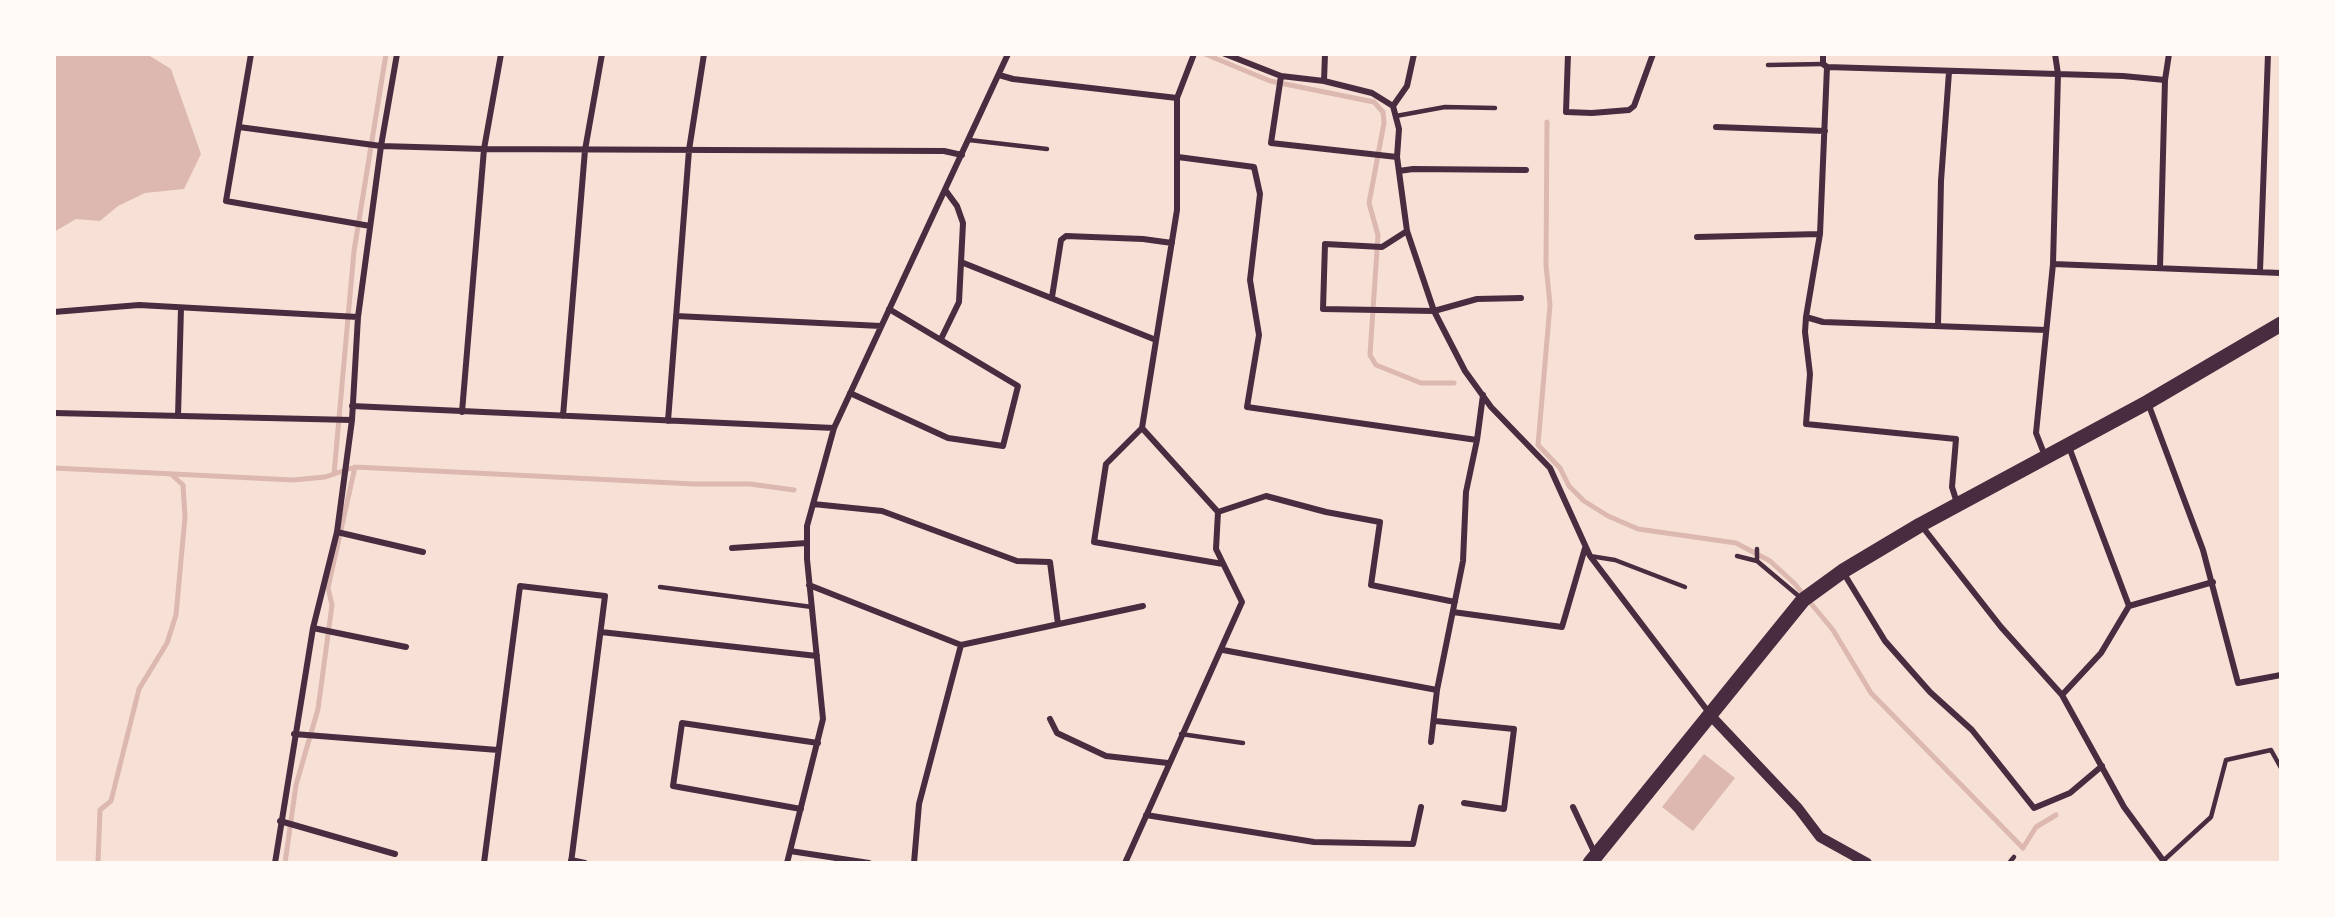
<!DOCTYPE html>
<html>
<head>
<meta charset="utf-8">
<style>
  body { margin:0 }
  #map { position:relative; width:2335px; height:917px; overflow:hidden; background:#f7e1d7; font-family:"IBM Plex Serif",serif }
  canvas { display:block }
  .frame { position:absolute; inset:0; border:56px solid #fffaf5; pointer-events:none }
</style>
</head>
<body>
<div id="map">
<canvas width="2335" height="917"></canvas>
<div class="frame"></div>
</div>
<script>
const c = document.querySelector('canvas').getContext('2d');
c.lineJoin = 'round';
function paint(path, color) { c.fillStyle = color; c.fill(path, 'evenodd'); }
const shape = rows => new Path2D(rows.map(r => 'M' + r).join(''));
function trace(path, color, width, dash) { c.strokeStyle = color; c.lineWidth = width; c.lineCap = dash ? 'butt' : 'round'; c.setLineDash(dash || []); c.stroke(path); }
const water = shape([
  [54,54,133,54,150,56,171,69,201,154,184,189,145,193,118,206,100,221,76,219,54,232],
  [1704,754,1735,778,1693,831,1662,807]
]);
const stream = shape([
  [1205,54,1270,81,1374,102,1383,112,1384,123,1369,203,1378,235,1370,355,1376,365,1421,383,1454,383],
  [1547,122,1546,265,1550,305,1538,445,1560,468,1569,486,1584,501,1608,516,1638,529,1736,543,1770,561,1794,583,1833,630,1871,693,2023,848,2036,827,2056,815],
  [54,468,293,480,325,477,355,467,694,484,750,484,794,490],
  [334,474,354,251,386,54],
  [98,863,100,810,111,801,139,689,167,643,176,615,185,517,183,485,171,474],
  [285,863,296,785,318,709,332,605,328,588,355,467]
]);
const service = shape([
  [1768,65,1823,64],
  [1396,116,1445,107,1495,108],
  [969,140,1047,149],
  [1757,549,1757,561,1801,598],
  [1590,556,1615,560,1685,587],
  [1737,556,1757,561],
  [660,587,812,607],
  [1181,734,1243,743],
  [2163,861,2211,817,2226,760,2271,750,2281,768],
  [2009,863,2014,857]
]);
const minor = shape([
  [251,54,226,201,370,226],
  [1225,54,1281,76,1324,81],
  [1325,54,1324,81,1372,93,1393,106,1399,129,1397,157,1407,231,1434,311,1465,371,1491,407,1550,468,1590,556,1710,714],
  [1568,54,1566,112,1592,113,1629,110,1634,106,1653,54],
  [1823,54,1823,64,1827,67],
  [999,75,1013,79,1177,98],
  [1281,76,1271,143,1397,157],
  [1393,106,1407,86,1414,54],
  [239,127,381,146,484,149,944,151,962,155],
  [1716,127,1825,131],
  [1178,157,1254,167,1260,194,1250,280,1259,335,1247,407,1477,440],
  [1399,171,1413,169,1526,170],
  [1407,231,1382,247,1325,244,1323,309,1434,311,1477,299,1521,298],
  [1697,237,1820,234],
  [961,262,1156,340],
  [2053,264,2281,273],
  [2160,268,2165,80],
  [2260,271,2268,54],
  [1052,297,1061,240,1066,236,1143,239,1172,243],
  [54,312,139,305,358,317],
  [676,316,881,326],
  [1806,317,1805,332,1810,374,1806,424,1956,439,1952,487,1957,503],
  [1938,325,1941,181,1949,72],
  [2046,330,1823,322,1806,317,1820,234,1827,67,2123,76,2165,80,2169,54],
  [941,339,959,302,963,223,957,206,946,191],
  [850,393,948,438,1003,446,1018,386,889,309],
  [2148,403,2203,550,2238,683,2281,675],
  [352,406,834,428],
  [462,412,484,149,501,54],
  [54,413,352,420],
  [178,416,181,308],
  [563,416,585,150,602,54],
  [668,421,689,150,704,54],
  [1142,428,1106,464,1094,542,1223,564],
  [2069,447,2129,606,2213,582],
  [2045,456,2036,433,2053,264,2058,74,2055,54],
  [813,504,882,511,1017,561,1050,562,1058,624],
  [1218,512,1266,496,1326,512,1380,522,1371,585,1455,602],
  [1921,525,2001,627,2062,695,2124,807,2165,863],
  [337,532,423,552],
  [732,548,807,543],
  [1843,572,1885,641,1930,692,1972,730,2034,808,2070,793,2102,766],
  [809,585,961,645,1143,606],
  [1453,612,1562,627,1585,548],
  [313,628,406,647],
  [601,632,817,656],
  [1223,650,1437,690],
  [2062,695,2101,653,2129,606],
  [1050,719,1057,733,1106,756,1168,763],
  [1435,721,1514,729,1504,809,1464,803],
  [294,734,498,750],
  [1431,742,1437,690,1463,561,1466,492,1477,440,1483,395],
  [1573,807,1596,856],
  [801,809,673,786,682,723,818,743],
  [1146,815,1314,842,1413,844,1421,807],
  [280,821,395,854],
  [790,851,869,863],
  [571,860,585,863],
  [275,863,313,628,337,532,352,420,358,317,381,146,397,54],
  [484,863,520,586,605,596,571,863],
  [787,863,823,719,807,559,807,526,834,428,1008,54],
  [914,863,919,804,961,645],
  [1125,863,1242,602,1216,549,1218,512,1142,428,1177,210,1177,98,1194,54]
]);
const tertiary = shape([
  [1711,716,1798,808,1820,837,1867,863]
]);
const primary = shape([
  [1590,863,1803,600,1843,571,1920,525,2148,402,2281,324]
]);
paint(water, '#dcb8b0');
trace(stream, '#dcb8b0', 5);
trace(service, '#4a2c40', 4.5);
trace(minor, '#4a2c40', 6);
trace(tertiary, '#4a2c40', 10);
trace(primary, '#4a2c40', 15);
</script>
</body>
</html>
